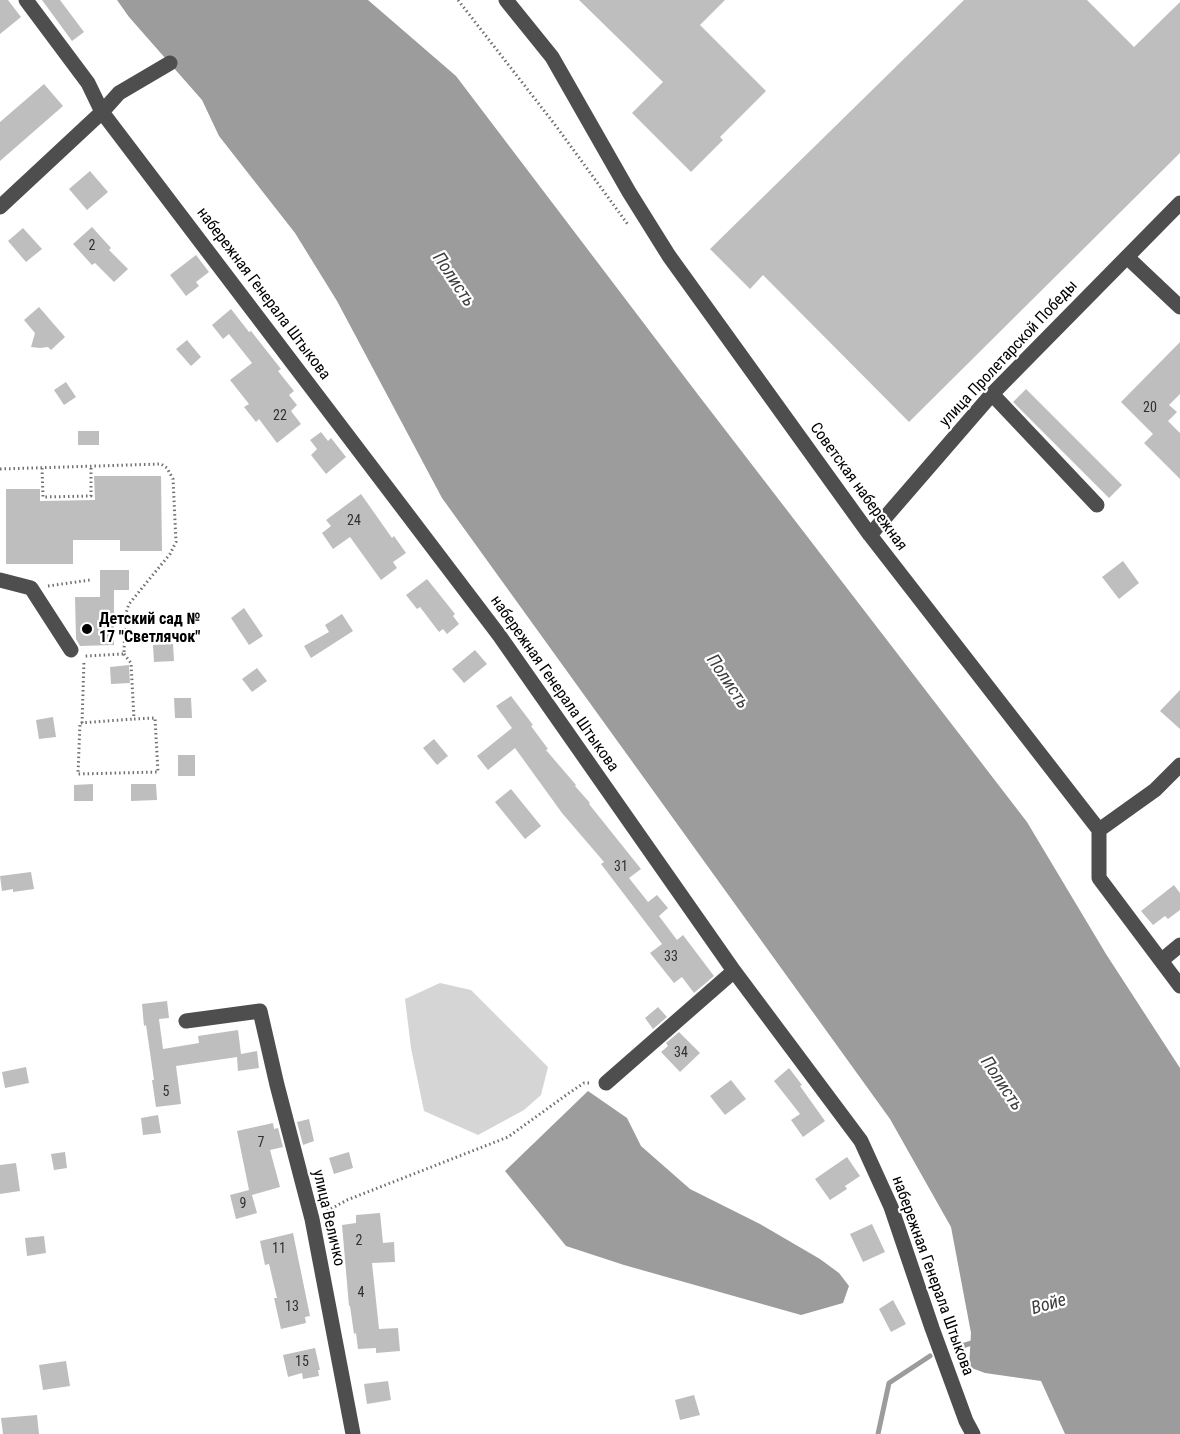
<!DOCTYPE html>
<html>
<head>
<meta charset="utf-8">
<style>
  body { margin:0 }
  canvas { display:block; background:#fff }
</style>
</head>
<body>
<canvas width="1180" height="1434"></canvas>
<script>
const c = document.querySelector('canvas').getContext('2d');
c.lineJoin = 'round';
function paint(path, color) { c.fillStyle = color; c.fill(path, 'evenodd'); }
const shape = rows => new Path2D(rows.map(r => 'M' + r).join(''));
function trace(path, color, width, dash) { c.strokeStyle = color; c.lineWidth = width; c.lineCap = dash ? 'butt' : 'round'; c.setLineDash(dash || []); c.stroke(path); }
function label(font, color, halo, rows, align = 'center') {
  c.font = font + ' "Roboto Condensed",sans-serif'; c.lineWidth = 4.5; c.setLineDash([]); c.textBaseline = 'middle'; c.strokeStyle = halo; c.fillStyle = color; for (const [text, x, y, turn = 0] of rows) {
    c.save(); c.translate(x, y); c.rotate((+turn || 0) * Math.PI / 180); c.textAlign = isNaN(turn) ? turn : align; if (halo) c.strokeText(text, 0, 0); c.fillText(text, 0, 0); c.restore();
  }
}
const green = shape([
  [440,983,471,990,548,1067,541,1095,524,1110,478,1135,424,1111,411,1048,405,999]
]);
const water = shape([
  [117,0,368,0,456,76,696,392,1027,822,1106,954,1180,1068,1180,1434,1065,1434,1041,1381,985,1373,969,1367,971,1333,951,1227,890,1119,442,498,337,301,295,233,219,136,202,100,129,17],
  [588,1091,627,1118,641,1146,690,1189,760,1224,820,1259,839,1273,849,1286,843,1303,801,1315,624,1265,566,1246,505,1171]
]);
const stream = shape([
  [962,1346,975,1342],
  [878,1434,889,1383,930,1356]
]);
const building = shape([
  [0,0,8,0,21,17,0,34],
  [42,0,60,0,84,32,72,41],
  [579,0,725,0,700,25,766,91,720,137,723,140,691,172,632,113,663,82],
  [964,0,1087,0,1134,47,1180,2,1180,153,909,422,763,275,750,289,710,249],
  [44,84,63,106,0,161,0,122],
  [90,171,108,192,87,210,69,189],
  [92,227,111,248,109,250,128,269,114,282,95,263,92,265,73,244],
  [23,228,42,249,26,262,8,241],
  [196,255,209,272,196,282,199,286,186,296,170,275],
  [39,307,65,337,51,350,48,347,40,348,31,347,35,333,24,320],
  [231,309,249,332,251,331,281,369,278,371,294,391,289,395,297,405,291,411,301,424,277,443,259,419,256,422,244,407,249,404,230,380,252,363,229,334,223,339,212,325],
  [187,340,201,357,191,366,176,349],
  [1180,342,1180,394,1169,405,1177,412,1168,421,1180,433,1180,479,1144,443,1153,434,1121,402],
  [66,382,76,397,64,405,54,390],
  [1026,389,1122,485,1109,498,1013,402],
  [78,431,99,431,99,445,78,445],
  [321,432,328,441,331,438,346,457,326,474,311,455,317,449,310,440],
  [94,476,161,476,162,551,120,551,120,540,73,540,73,564,6,564,6,489,40,489,40,501,95,500],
  [361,494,392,538,394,536,406,553,393,562,397,568,381,580,350,537,333,549,322,533,331,526,326,520],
  [1123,561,1139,583,1119,599,1102,577],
  [100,570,129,570,129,590,114,590,114,645,80,646,76,639,75,597,100,597],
  [427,579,455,614,453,616,459,624,447,634,443,629,439,632,420,607,417,609,406,595],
  [244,608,263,636,249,645,231,618],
  [342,614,353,631,311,658,304,646,329,632,325,625],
  [173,644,174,661,154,662,153,645],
  [475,650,487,664,464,683,452,669],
  [129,665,130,683,111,684,110,667],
  [257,668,267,681,252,692,242,679],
  [1180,690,1180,729,1160,711],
  [511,696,533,725,531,726,548,749,546,750,576,785,575,786,590,803,589,804,641,869,629,878,648,902,657,895,668,908,659,916,677,940,683,935,714,976,694,993,682,977,674,983,650,953,662,944,601,864,604,862,562,813,515,748,488,770,477,756,512,728,496,706],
  [174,698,191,698,192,718,175,718],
  [53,717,56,737,39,739,36,720],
  [434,739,448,756,437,765,423,748],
  [178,755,195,755,195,776,178,776],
  [93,784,93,801,74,801,74,785],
  [131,784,156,784,157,800,131,801],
  [511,789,541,826,525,839,495,802],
  [31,872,34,889,13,892,13,889,2,891,0,876],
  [1174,885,1180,893,1180,910,1168,919,1165,916,1153,925,1141,911],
  [167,1001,169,1018,159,1019,163,1049,199,1043,198,1036,238,1030,241,1054,257,1051,259,1068,238,1071,237,1057,176,1066,181,1104,156,1107,152,1080,154,1080,146,1025,144,1026,142,1004],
  [658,1007,667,1017,653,1029,645,1018],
  [679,1032,700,1053,680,1072,661,1052,668,1046,666,1043],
  [26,1067,29,1083,5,1088,2,1072],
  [789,1068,802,1085,800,1086,825,1121,803,1137,791,1120,800,1114,774,1081],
  [731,1080,746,1099,725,1115,710,1096],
  [158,1115,161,1133,143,1135,141,1118],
  [309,1119,314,1141,303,1145,297,1122],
  [273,1123,274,1129,278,1128,283,1147,270,1150,280,1187,252,1195,257,1213,236,1219,230,1195,249,1190,237,1131],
  [65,1152,67,1168,54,1170,51,1154],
  [349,1152,353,1168,334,1174,329,1158],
  [847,1157,860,1176,845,1186,847,1189,830,1200,815,1179],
  [16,1163,20,1191,0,1194,0,1165],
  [380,1213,383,1243,394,1242,395,1262,372,1263,379,1329,398,1328,400,1351,376,1353,376,1348,358,1349,356,1333,354,1334,350,1306,349,1306,342,1225,356,1223,356,1215],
  [872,1224,885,1252,863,1262,850,1234],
  [293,1233,310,1316,305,1317,306,1323,281,1329,274,1298,277,1298,269,1264,265,1265,260,1241],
  [44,1236,46,1253,27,1256,25,1238],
  [893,1300,906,1324,891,1332,879,1309],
  [315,1348,320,1370,318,1370,319,1376,303,1379,302,1373,288,1377,283,1355],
  [66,1361,70,1386,43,1390,39,1365],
  [388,1381,391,1400,367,1404,364,1384],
  [694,1395,700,1415,680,1420,675,1400],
  [37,1415,39,1434,3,1434,1,1418]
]);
const path = shape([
  [458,0,556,126,629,226],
  [42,468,43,497,91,496,91,467],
  [0,469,161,464,167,468,173,479,176,542,170,554,129,604,125,616,124,654,85,656],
  [48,586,90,580],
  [124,654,131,663,134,719,155,718,158,772,78,774,80,723,134,719],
  [82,723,84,661],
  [327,1211,347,1200,508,1137,569,1093,584,1083,592,1083]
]);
const minor = shape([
  [26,0,88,83,102,112,499,635,734,971,861,1141,891,1207,932,1328,966,1421,973,1434],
  [506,0,552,57,629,192,669,256,870,535,1099,830,1099,878,1180,986],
  [0,207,102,112,119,93,170,63],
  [1127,257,1180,307],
  [992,394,1097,505],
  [870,535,992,394,1180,203],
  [0,580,31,588,71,650],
  [1099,830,1155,790,1180,765],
  [1162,960,1180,945],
  [186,1021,260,1011,277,1085,312,1219,353,1434],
  [606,1083,734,971]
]);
const markers = [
  [87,629,6,"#000"]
];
const numberNames = [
  ["2",92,246],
  ["20",1150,408],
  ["22",280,416],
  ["24",354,521],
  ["31",621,867],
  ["33",671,957],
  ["34",681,1053],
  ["5",166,1092],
  ["7",261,1143],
  ["9",243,1204],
  ["2",359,1241],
  ["11",279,1249],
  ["4",361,1293],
  ["13",292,1307],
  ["15",302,1362]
];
const streetNames = [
  ["набережная Генерала Штыкова",263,294,53],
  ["улица Пролетарской Победы",1009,354,-47],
  ["Советская набережная",858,487,54],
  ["набережная Генерала Штыкова",554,684,55],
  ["улица Величко",328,1218,77],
  ["набережная Генерала Штыкова",932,1276,70]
];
const poiNames = [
  ["Детский сад №",99,620],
  ["17 \"Светлячок\"",99,638]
];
const waterNames = [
  ["Полисть",453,280,56],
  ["Полисть",727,682,56],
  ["Полисть",1001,1084,56],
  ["Войе",1049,1305,-16]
];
paint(green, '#d5d5d5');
paint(water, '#9c9c9c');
trace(stream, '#9c9c9c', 5);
paint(building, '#bebebe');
trace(path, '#707070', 3, [1.5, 3]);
trace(minor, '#4e4e4e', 15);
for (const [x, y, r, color] of markers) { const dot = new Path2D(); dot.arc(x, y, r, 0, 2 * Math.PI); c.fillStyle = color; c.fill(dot); trace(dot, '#fff', 2); }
label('14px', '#303030', null, numberNames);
label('16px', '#000', '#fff', streetNames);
label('bold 16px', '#000', '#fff', poiNames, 'left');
label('italic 18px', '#3d3d3d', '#fff', waterNames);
</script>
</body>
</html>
